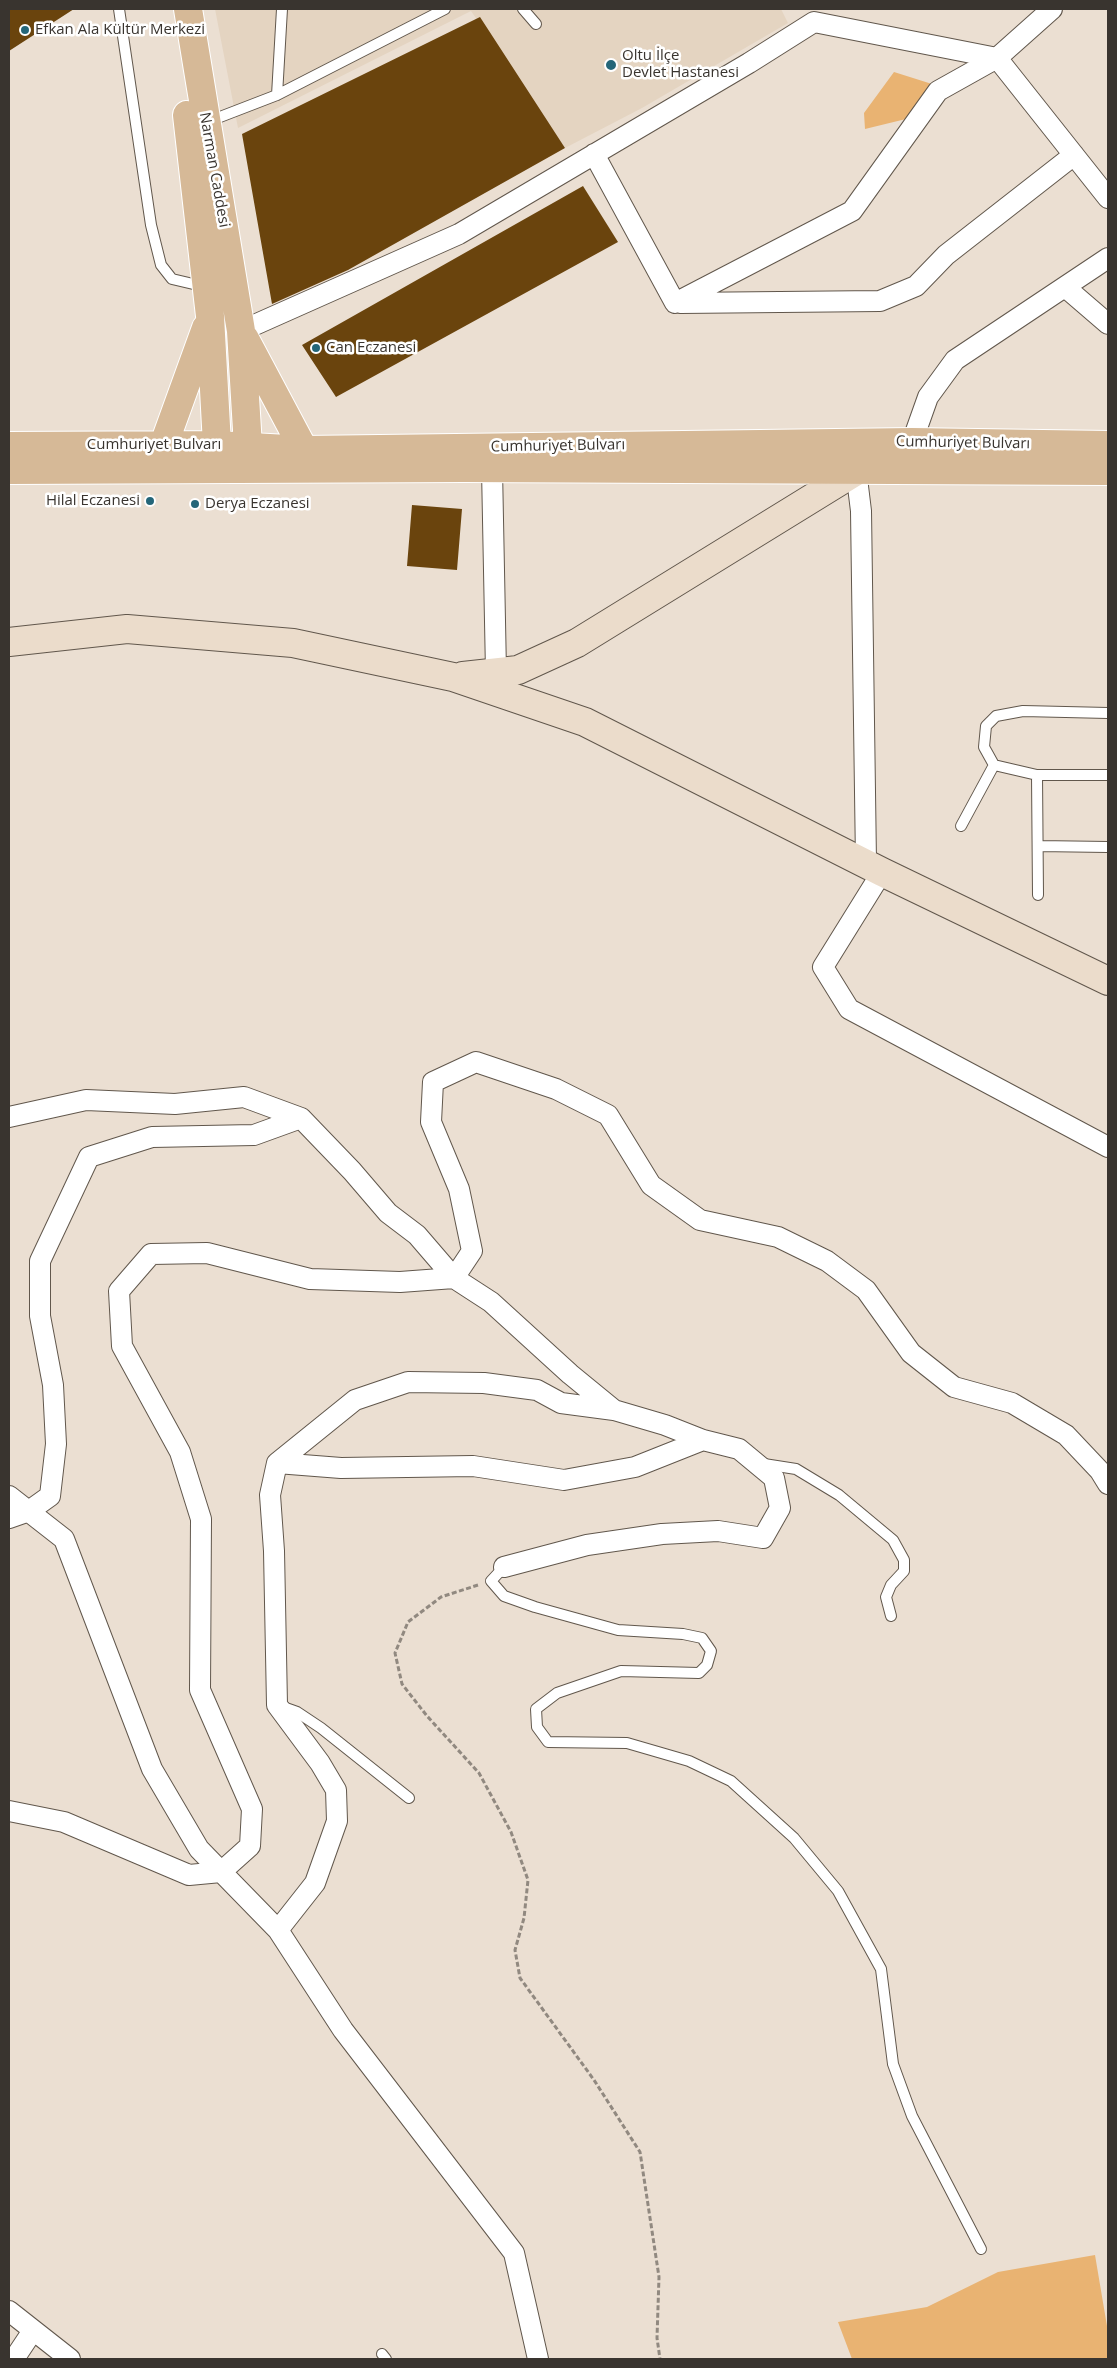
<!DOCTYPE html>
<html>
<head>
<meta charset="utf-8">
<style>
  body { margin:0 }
  #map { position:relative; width:1117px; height:2368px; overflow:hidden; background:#ebdfd2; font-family:"Open Sans",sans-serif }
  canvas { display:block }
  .frame { position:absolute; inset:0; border:10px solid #39342f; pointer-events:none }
</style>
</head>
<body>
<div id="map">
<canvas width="1117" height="2368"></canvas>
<div class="frame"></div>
</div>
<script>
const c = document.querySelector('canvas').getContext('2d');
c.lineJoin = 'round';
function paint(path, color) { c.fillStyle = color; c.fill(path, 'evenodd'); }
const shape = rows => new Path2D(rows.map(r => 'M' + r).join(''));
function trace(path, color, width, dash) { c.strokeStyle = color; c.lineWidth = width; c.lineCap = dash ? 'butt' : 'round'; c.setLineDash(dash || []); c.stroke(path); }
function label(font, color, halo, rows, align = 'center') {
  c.font = font + ' "Open Sans",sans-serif'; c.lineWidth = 5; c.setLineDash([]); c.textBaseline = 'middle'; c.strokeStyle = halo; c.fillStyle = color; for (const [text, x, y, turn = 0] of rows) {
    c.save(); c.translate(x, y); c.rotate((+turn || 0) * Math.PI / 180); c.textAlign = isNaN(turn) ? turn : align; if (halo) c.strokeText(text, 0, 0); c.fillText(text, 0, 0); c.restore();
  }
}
const built = shape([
  [215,9,781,9,788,23,642,108,565,148,471,11,238,128]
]);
const green = shape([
  [894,72,932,84,910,118,865,129,864,113],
  [1095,2255,1108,2332,1108,2359,852,2359,838,2322,927,2307,998,2272]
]);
const building = shape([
  [9,9,74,9,9,51],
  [480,17,565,148,348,270,272,304,242,134],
  [583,186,618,242,336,397,302,345],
  [412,505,462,509,457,570,407,566]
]);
const path = shape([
  [478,1585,441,1597,408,1622,395,1653,402,1684,427,1716,479,1773,511,1832,528,1880,524,1918,515,1950,520,1978,594,2080,640,2152,659,2277,657,2338,660,2359]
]);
const lane = shape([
  [119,9,151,225,161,265,172,279,206,287],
  [523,9,536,24],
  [277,95,282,9],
  [207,122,277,95,445,9],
  [1108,713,1023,711,996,716,986,726,984,747,994,765,1037,775,1108,775],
  [1037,775,1038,895],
  [961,826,994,765],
  [1038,846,1108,847],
  [764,1464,796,1469,839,1495,893,1540,904,1560,904,1571,891,1585,886,1597,891,1616],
  [504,1567,491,1581,504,1596,535,1607,618,1630,683,1634,702,1638,711,1651,707,1665,699,1673,621,1671,557,1693,536,1709,537,1727,548,1742,627,1743,689,1761,731,1781,794,1838,838,1891,881,1969,893,2064,912,2116,981,2249],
  [283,1707,297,1712,321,1728,409,1798],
  [382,2354,386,2359]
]);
const street = shape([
  [594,154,675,303,852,211,938,91,997,58,1052,9],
  [1065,287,1108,324],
  [680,303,880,301,916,286,946,255,1074,155],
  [241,331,459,234,749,63,814,22,997,58,1108,198],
  [912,442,928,397,955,360,1108,258],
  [492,469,496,672,499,686],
  [856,470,861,511,866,862],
  [882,872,823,967,849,1009,1108,1147],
  [9,1117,86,1100,175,1104,244,1097,301,1118,352,1171,388,1213,417,1235,454,1278,491,1302,570,1374,614,1410,665,1425,703,1440,739,1449,774,1478,780,1508,763,1538,718,1531,662,1534,587,1545,504,1567],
  [277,1463,341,1468,473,1466,564,1480,635,1467,703,1440],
  [9,1496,64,1539,152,1769,199,1849,278,1930,343,2030,514,2253,538,2359],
  [9,1518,29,1511,50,1496,56,1444,53,1385,40,1316,40,1261,89,1157,152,1137,254,1135,301,1118],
  [9,1811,64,1822,189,1875,221,1872,250,1846,252,1809,200,1690,201,1519,180,1452,122,1346,119,1291,151,1254,207,1253,310,1279,400,1282,454,1278,472,1251,459,1189,431,1122,433,1082,476,1062,556,1089,608,1115,651,1185,700,1220,778,1237,827,1261,866,1290,911,1353,954,1387,1012,1403,1066,1435,1100,1471,1108,1484],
  [278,1930,315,1883,337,1821,336,1790,320,1763,277,1705,274,1551,270,1495,277,1463,355,1400,408,1382,484,1383,537,1390,561,1403,614,1410],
  [9,2311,70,2359],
  [14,2359,32,2332]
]);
const secondary = shape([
  [9,642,127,629,293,643,453,677,585,722,882,872,1108,981],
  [463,676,518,670,577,643,866,465]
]);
const primary = shape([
  [188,9,241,331,249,463],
  [187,115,210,316,218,463],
  [245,339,304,450],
  [164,444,206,328],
  [9,446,217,445,304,450,912,442,1108,445],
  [9,470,464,468,1108,471]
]);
const markers = [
  [25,30,5,"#246679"],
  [611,65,6,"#246679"],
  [316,348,5,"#246679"],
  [150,501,5,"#246679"],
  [195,504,5,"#246679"]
];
const poiNames = [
  ["Efkan Ala Kültür Merkezi",35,30],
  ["Oltu İlçe",622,56],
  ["Devlet Hastanesi",622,73],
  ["Can Eczanesi",326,348],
  ["Hilal Eczanesi",140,501,"right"],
  ["Derya Eczanesi",205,504]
];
const streetNames = [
  ["Narman Caddesi",214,170,80],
  ["Cumhuriyet Bulvarı",963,443,1],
  ["Cumhuriyet Bulvarı",154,445],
  ["Cumhuriyet Bulvarı",558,446,-1]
];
paint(built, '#e4d4c1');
paint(green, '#e9b372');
paint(building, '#6a440d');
trace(lane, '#61574c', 12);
trace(street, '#61574c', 22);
trace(secondary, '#61574c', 30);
trace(primary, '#fff', 30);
trace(path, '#918980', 3, [5, 2.5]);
trace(lane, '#fff', 10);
trace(street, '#fff', 20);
trace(secondary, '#ebdccb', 28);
trace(primary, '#d6b997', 28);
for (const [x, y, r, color] of markers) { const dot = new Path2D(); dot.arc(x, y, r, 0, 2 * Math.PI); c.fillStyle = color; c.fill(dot); trace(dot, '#fff', 2); }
label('15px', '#39342f', '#fff', poiNames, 'left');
label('15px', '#39342f', '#fff', streetNames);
</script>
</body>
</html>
